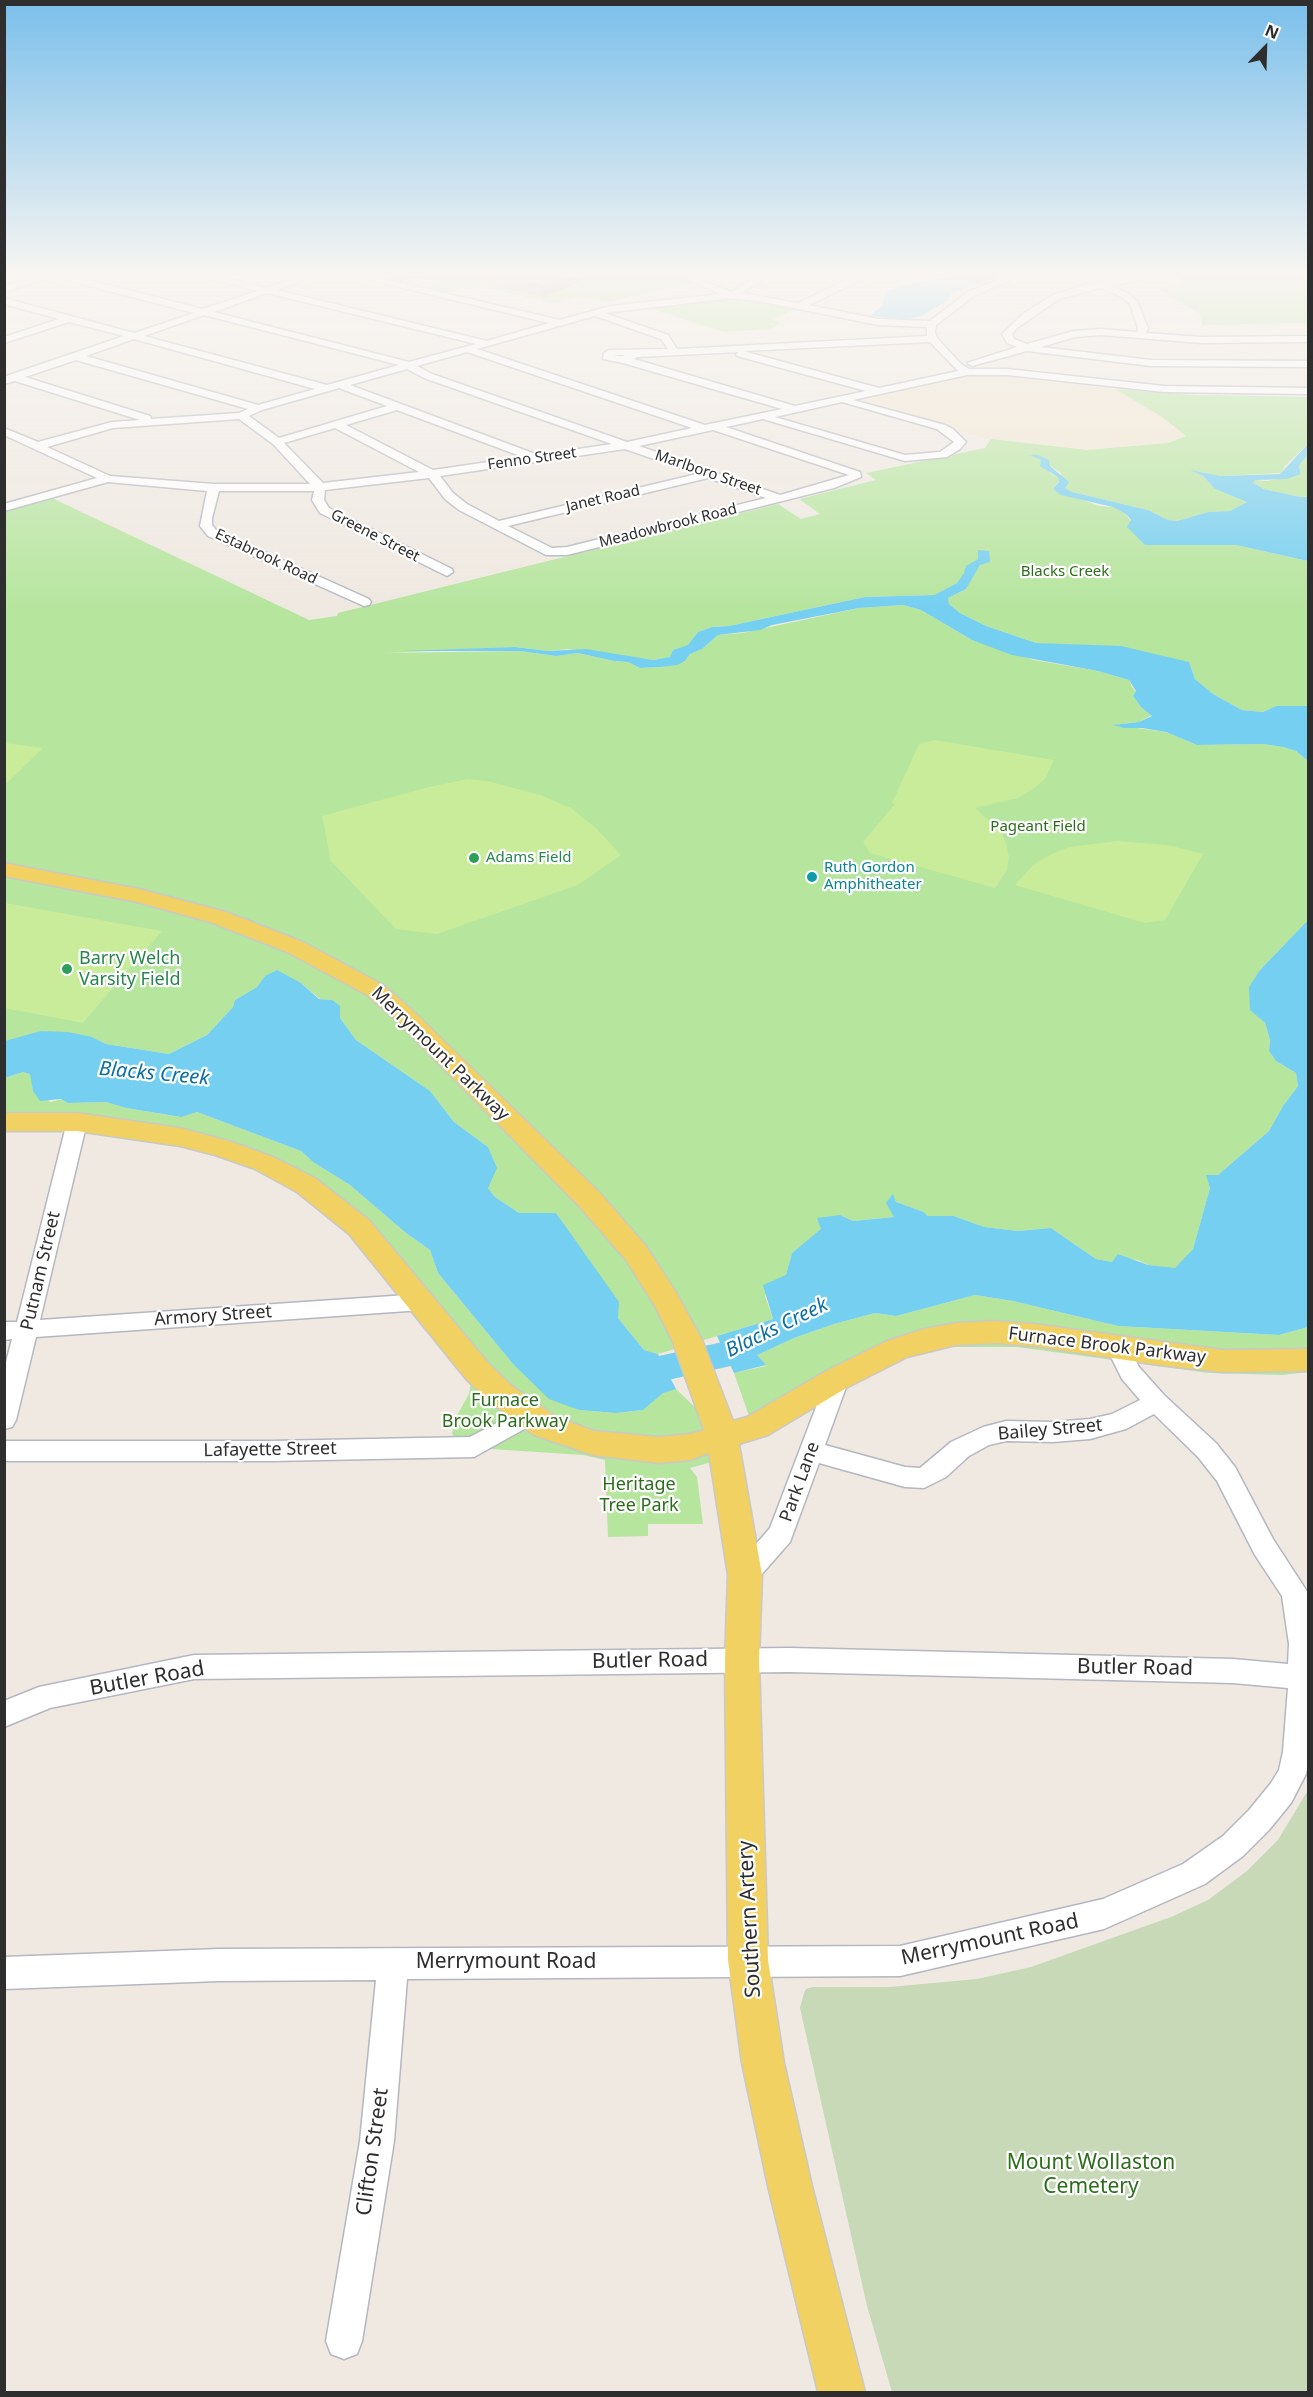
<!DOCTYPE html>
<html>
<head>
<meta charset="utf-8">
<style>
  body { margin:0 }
  #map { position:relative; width:1313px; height:2397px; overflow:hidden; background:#efe9e1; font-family:"Noto Sans",sans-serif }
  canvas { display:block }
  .frame { position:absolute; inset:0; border:6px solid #2e2e2e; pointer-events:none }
  .north { position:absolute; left:1235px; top:18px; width:60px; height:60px; -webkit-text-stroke:4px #fff; paint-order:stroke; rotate:23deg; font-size:16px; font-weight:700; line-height:24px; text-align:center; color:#2e2e2e }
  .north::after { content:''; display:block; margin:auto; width:21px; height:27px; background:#2e2e2e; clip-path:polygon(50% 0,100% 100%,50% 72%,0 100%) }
</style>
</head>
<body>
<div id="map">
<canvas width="1313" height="2397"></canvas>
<div class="frame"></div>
<div class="north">N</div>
</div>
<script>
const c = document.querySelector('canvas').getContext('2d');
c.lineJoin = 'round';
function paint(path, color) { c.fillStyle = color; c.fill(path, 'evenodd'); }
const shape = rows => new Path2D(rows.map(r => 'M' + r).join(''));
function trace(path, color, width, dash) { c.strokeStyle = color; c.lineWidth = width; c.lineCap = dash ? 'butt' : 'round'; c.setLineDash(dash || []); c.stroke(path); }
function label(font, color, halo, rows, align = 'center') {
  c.font = font + ' "Noto Sans",sans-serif'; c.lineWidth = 4.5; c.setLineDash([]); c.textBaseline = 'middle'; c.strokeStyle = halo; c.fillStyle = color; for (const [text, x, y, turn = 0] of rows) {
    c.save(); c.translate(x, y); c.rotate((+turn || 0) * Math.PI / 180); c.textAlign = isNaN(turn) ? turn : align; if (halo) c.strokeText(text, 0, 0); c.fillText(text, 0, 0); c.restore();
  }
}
const education = shape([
  [993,374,1115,389,1162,417,1187,436,1168,443,1087,450,1005,444,856,402,958,376]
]);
const green = shape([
  [400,273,677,273,697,282,607,302,574,296,556,304,481,287,472,290,464,288,450,293,425,288,438,282,413,277,399,282,384,279],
  [1177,273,1308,273,1308,323,1202,325,1200,314,1159,290,1184,283,1177,276],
  [734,297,798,307,773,320,782,323,770,329,724,332,658,311,649,305],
  [1115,389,1196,395,1308,397,1308,444,1285,466,1281,473,1221,476,1193,471,1203,476,1215,489,1247,502,1230,511,1208,512,1177,521,1168,520,1148,510,1072,492,1064,488,1061,473,1042,460,1050,473,1058,477,1059,481,1053,489,1099,506,1113,507,1126,514,1145,545,1236,545,1308,561,1308,706,1276,706,1263,712,1242,710,1213,694,1195,679,1189,662,1076,646,1036,643,986,626,960,613,949,604,948,598,966,589,975,571,982,563,978,559,957,583,934,595,865,597,729,626,712,627,698,632,689,645,673,650,671,657,653,660,568,649,548,651,515,647,385,653,520,651,556,656,578,653,614,661,628,662,640,668,661,667,685,661,690,654,702,649,718,635,742,633,859,608,903,605,921,610,972,640,1034,660,1098,671,1129,680,1132,687,1136,692,1133,696,1141,707,1152,715,1139,722,1115,725,1166,732,1197,745,1263,744,1283,747,1296,751,1308,761,1308,920,1260,970,1250,1009,1265,1023,1270,1040,1269,1051,1276,1061,1296,1073,1298,1086,1283,1106,1269,1131,1218,1175,1207,1175,1210,1188,1193,1249,1175,1269,1148,1265,1138,1260,1129,1259,1119,1254,1112,1262,1096,1259,1051,1228,1018,1231,984,1227,954,1216,926,1216,924,1212,896,1202,893,1195,894,1217,853,1221,840,1215,792,1253,786,1275,765,1296,773,1319,658,1354,644,1350,618,1318,556,1213,519,1213,495,1197,488,1188,488,1147,454,1122,430,1091,356,1040,340,1018,332,1000,320,999,301,983,265,976,257,987,235,1000,233,1007,207,1035,169,1054,106,1044,92,1037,5,1041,4,512,50,497,309,620,337,616,338,613,778,504,801,519,820,514,799,499,876,480,866,473,985,448,991,439,1087,450,1168,443,1186,436,1162,417],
  [1308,454,1308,497,1300,497,1264,489,1253,483,1255,480,1267,481,1301,473,1299,466],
  [23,1072,31,1074,33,1091,51,1102,62,1099,68,1103,106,1102,126,1108,180,1117,197,1112,301,1151,313,1162,350,1185,406,1233,430,1250,438,1273,513,1364,579,1410,616,1413,643,1410,663,1392,676,1389,703,1415,719,1460,690,1468,697,1477,703,1524,648,1524,648,1536,608,1537,605,1460,583,1455,460,1447,452,1434,456,1417,469,1394,471,1381,329,1206,233,1157,126,1133,5,1127,5,1078],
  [975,1295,1013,1301,1118,1326,1279,1335,1308,1327,1308,1372,1282,1375,1209,1373,1017,1347,948,1347,907,1358,877,1371,755,1433,734,1373,766,1366,757,1355,794,1338,834,1324,875,1313,896,1316]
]);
const cemetery = shape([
  [1308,1790,1308,2392,892,2392,867,2306,800,2008,804,1993,806,1989,813,1987,889,1987,977,1979,1031,1967,1171,1917,1208,1900,1247,1871,1278,1840]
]);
const pitch = shape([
  [935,740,1054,760,1045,779,1033,789,1018,798,975,808,1000,830,1006,843,1009,857,1007,870,995,888,870,853,863,842,895,804,892,803,919,744],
  [5,743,43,748,5,785,4,743],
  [468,779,487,781,540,795,571,808,597,829,621,855,578,885,437,934,396,929,331,861,322,816,429,787],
  [1118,841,1168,845,1203,854,1165,920,1145,923,1015,885,1033,865,1050,855,1069,847],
  [5,903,162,931,83,1023,5,1008]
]);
const water = shape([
  [962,273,989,273,997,275,997,277,952,293,947,301,921,316,904,320,870,316,882,306,886,292,891,289],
  [1308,444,1308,454,1299,466,1301,474,1287,479,1255,480,1253,483,1264,489,1300,497,1308,497,1308,561,1236,545,1145,545,1127,527,1131,520,1126,514,1113,507,1061,495,1053,489,1059,482,1058,477,1040,466,1041,460,1030,455,1038,455,1049,460,1050,466,1069,482,1065,488,1072,492,1148,510,1168,520,1177,521,1208,512,1230,511,1247,502,1215,489,1203,476,1190,470,1221,476,1280,474],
  [978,550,989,551,990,562,980,565,966,589,948,598,949,604,960,613,986,626,1036,643,1121,646,1189,662,1195,679,1213,694,1242,710,1263,712,1276,706,1308,706,1308,761,1296,751,1283,747,1263,744,1197,745,1166,732,1142,728,1124,728,1113,725,1139,722,1152,716,1141,707,1133,696,1136,691,1129,680,1098,671,1012,655,972,640,921,610,903,605,859,608,772,625,760,630,718,635,702,649,690,654,685,661,677,665,661,667,640,668,628,662,614,661,578,653,556,656,520,651,403,651,515,647,548,651,586,649,653,660,670,657,673,650,688,645,698,632,712,627,729,626,865,597,934,595,957,583,964,573,966,566,978,559],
  [1308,920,1308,1327,1279,1335,1118,1326,1013,1301,975,1295,896,1316,875,1313,834,1324,794,1338,757,1355,766,1365,734,1373,717,1336,773,1319,763,1285,786,1275,792,1253,821,1229,817,1218,840,1215,853,1221,894,1217,886,1203,893,1194,896,1202,924,1212,927,1216,954,1216,984,1227,1018,1231,1051,1228,1096,1259,1112,1262,1118,1254,1148,1265,1175,1268,1193,1249,1210,1188,1206,1175,1218,1175,1269,1131,1283,1106,1298,1086,1296,1073,1276,1061,1269,1051,1270,1040,1265,1023,1250,1010,1249,987,1260,970],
  [277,970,301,983,319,999,332,1000,340,1006,340,1018,356,1040,430,1091,454,1122,488,1147,497,1168,488,1188,495,1197,519,1213,556,1213,619,1302,618,1318,644,1350,658,1354,676,1389,663,1393,643,1410,616,1413,579,1410,549,1399,513,1364,438,1273,430,1250,406,1233,350,1185,313,1162,301,1151,197,1112,181,1117,126,1108,106,1102,68,1103,61,1099,40,1101,33,1091,30,1074,23,1072,5,1078,5,1041,41,1031,68,1032,92,1037,106,1044,169,1054,207,1035,233,1007,235,1000,257,987,265,976]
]);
const river = shape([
  [764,1324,776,1328,781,1337,776,1346,735,1365,659,1382,625,1381,613,1377,608,1368,607,1364,612,1355,624,1351,636,1355,659,1356,727,1341,764,1324]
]);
const minor = shape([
  [45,273,61,273,203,309,257,291,190,273,206,273,266,288,309,273,322,273,277,290,487,341,549,323,341,273,358,273,560,320,610,306,720,294,674,273,686,273,731,292,763,273,774,273,741,293,798,303,853,277,868,273,884,273,859,281,809,305,878,319,930,321,968,292,1014,273,1026,273,974,296,936,325,935,332,937,338,961,364,969,369,1007,369,1164,386,1308,388,1308,394,1164,392,1007,375,967,375,853,400,945,425,953,429,966,442,960,449,947,457,905,461,763,419,726,427,860,472,861,477,834,488,567,555,546,555,459,510,445,499,429,478,325,490,324,500,329,508,452,569,453,572,447,576,320,513,312,500,314,491,219,491,212,518,212,525,216,530,369,599,371,602,369,605,364,606,208,536,200,526,207,491,108,482,4,511,4,504,97,478,4,435,4,428,38,442,112,422,140,420,15,381,4,384,4,377,9,375,124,336,69,322,4,343,4,337,59,319,4,304,4,298,134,333,194,313,54,277,4,292,4,286,45,273],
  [267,293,476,344,409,362,214,312,267,293],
  [731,298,758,301,878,325,927,327,927,336,677,349,668,335,605,313,731,298],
  [204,315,399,365,327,385,144,336,204,315],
  [595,316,661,339,668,349,609,350,604,353,603,359,623,363,782,409,705,425,477,349,595,316],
  [134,339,315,389,258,405,86,356,134,339],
  [930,342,958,371,879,388,743,351,930,342],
  [467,352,692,428,627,442,432,374,417,366,467,352],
  [739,352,736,354,737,356,866,391,795,406,634,359,637,357,739,352],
  [623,355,625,356,613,356,619,355,623,355],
  [76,360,248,409,239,413,151,419,150,416,25,377,76,360],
  [407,369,424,378,612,444,538,455,350,385,407,369],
  [339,388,387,406,279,438,249,416,262,410,339,388],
  [842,402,937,429,954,442,940,452,905,455,775,417,842,402],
  [397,410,523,457,433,470,346,425,397,410],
  [239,419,273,444,310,484,214,484,110,476,47,447,113,428,239,419],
  [335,428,419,472,323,483,284,443,335,428],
  [713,430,849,475,780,495,639,446,713,430],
  [625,449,697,474,499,521,467,504,453,493,440,476,625,449],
  [708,478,766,498,567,547,552,548,508,526,708,478],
  [1151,273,1171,273,1111,286,1129,294,1137,301,1148,328,1146,333,1201,337,1308,336,1308,342,1201,343,1101,335,1075,337,1041,347,1151,360,1308,361,1308,367,1151,366,1027,351,972,366,967,363,1017,347,1007,343,1002,334,1024,313,1053,295,1084,285,1151,273],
  [1101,288,1123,298,1130,304,1138,328,1137,332,1101,329,1074,331,1027,344,1014,339,1012,334,1017,328,1059,299,1101,288],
  [77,1115,84,1117,87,1122,40,1320,422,1294,430,1296,433,1302,430,1308,422,1310,36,1337,16,1420,12,1427,4,1429,4,1370,12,1339,4,1340,4,1322,17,1322,67,1122,70,1117,77,1115],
  [1118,1340,1126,1343,1139,1367,1164,1395,1216,1443,1235,1467,1273,1539,1308,1593,1308,1764,1306,1774,1291,1803,1269,1830,1243,1856,1205,1884,1104,1929,900,1976,407,1979,394,2141,362,2341,357,2354,344,2359,331,2354,326,2341,360,2141,376,1980,219,1981,4,1989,4,1957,219,1949,900,1946,1103,1899,1183,1864,1223,1836,1249,1810,1271,1783,1279,1770,1283,1752,1288,1688,1233,1683,790,1672,194,1679,50,1708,4,1727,4,1701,39,1687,194,1655,790,1648,1233,1659,1288,1664,1289,1644,1282,1596,1255,1555,1217,1481,1198,1457,1154,1414,1126,1429,1090,1439,1053,1442,1006,1441,989,1445,969,1456,946,1477,924,1488,905,1487,819,1463,790,1542,754,1583,745,1586,736,1583,732,1575,736,1567,770,1528,829,1373,837,1370,845,1373,849,1379,825,1445,905,1467,920,1468,951,1442,983,1427,1006,1421,1053,1422,1090,1419,1112,1414,1140,1400,1122,1379,1107,1349,1110,1343,1118,1340],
  [527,1407,535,1409,539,1416,535,1423,474,1457,272,1461,4,1461,4,1441,272,1441,470,1437,527,1407]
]);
const major = shape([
  [4,863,139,889,226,912,303,942,383,985,411,1009,600,1193,646,1246,677,1294,702,1340,733,1421,747,1417,826,1371,887,1341,924,1329,956,1323,995,1321,1034,1324,1223,1350,1308,1349,1308,1371,1223,1372,1159,1365,1034,1346,995,1343,956,1345,907,1357,848,1387,768,1435,739,1444,762,1575,759,1660,768,1960,784,2063,812,2186,865,2392,818,2392,768,2186,742,2063,728,1960,725,1660,728,1575,709,1453,690,1460,659,1463,593,1455,534,1435,490,1402,467,1380,349,1234,297,1192,255,1169,215,1155,180,1146,77,1131,4,1131,4,1113,77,1113,180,1128,232,1142,273,1157,315,1178,369,1220,489,1364,512,1386,556,1417,594,1431,659,1437,690,1434,704,1430,672,1340,655,1306,626,1260,580,1207,395,1019,367,995,287,952,210,922,137,902,4,876,4,863]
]);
const wall = shape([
  [437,273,601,273,543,297]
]);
const shadedWall = shape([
  [575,273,601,273,543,297,543,286]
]);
const building = shape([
  [483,273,575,273,543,286,483,273]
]);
const markers = [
  [474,858,6,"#2e9e5b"],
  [812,877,6,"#0f9aa8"],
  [67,969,6,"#2e9e5b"]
];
const farStreetnames = [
  ["Fenno Street",532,459,-8],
  ["Marlboro Street",708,473,19],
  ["Janet Road",603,499,-13],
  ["Meadowbrook Road",668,526,-14],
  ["Greene Street",375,536,27],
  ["Estabrook Road",266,557,25]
];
const farParknames = [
  ["Blacks Creek",1065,572],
  ["Pageant Field",1038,827]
];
const farLeisurenames = [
  ["Adams Field",486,858]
];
const farCulturenames = [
  ["Ruth Gordon",824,868],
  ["Amphitheater",824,885]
];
const leisureNames = [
  ["Barry Welch",79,959],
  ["Varsity Field",79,980]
];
const streetNames = [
  ["Merrymount Parkway",440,1054,44],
  ["Putnam Street",41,1271,-77],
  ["Armory Street",213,1316,-4],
  ["Furnace Brook Parkway",1107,1346,7],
  ["Bailey Street",1050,1430,-5],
  ["Lafayette Street",270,1450,-1],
  ["Park Lane",800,1482,-70]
];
const parkNames = [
  ["Furnace",505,1401],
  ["Brook Parkway",505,1422],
  ["Heritage",639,1485],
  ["Tree Park",639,1506]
];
const waterNames = [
  ["Blacks Creek",154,1074,5],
  ["Blacks Creek",777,1328,-26]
];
const nearStreetnames = [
  ["Butler Road",650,1661,-1],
  ["Butler Road",1135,1668,1],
  ["Butler Road",147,1679,-10],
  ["Southern Artery",750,1919,-93],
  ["Merrymount Road",990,1940,-12],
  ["Merrymount Road",506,1962],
  ["Clifton Street",373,2152,-82]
];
const nearParknames = [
  ["Mount Wollaston",1091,2163],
  ["Cemetery",1091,2187]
];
paint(education, '#f0e6d1');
paint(green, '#b6e59e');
paint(cemetery, '#c8d9b8');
paint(pitch, '#c9ec9a');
paint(water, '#75cff0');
paint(river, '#75cff0');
trace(minor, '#b4b7c1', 3);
trace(major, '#c9c9c9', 3);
paint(minor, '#fff');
paint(major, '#f2d163');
paint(wall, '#afaba4');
paint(shadedWall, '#8e8b86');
paint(building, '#cbc7bf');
trace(building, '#8e8b86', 1.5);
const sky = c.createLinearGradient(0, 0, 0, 609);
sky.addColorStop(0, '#7abfeb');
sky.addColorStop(0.45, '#f8f5f2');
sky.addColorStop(1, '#f8f5f200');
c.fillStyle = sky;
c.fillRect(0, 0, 1313, 609);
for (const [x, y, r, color] of markers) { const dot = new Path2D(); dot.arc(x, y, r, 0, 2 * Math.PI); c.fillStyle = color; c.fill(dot); trace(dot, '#fff', 2); }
label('15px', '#2e2e2e', '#fff', farStreetnames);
label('15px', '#2c6e1b', '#fff', farParknames);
label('15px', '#27864d', '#fff', farLeisurenames, 'left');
label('15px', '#0d838f', '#fff', farCulturenames, 'left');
label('18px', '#27864d', '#fff', leisureNames, 'left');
label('18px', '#2e2e2e', '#fff', streetNames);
label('18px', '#2c6e1b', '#fff', parkNames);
label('italic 20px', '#0d6fa3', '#fff', waterNames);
label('21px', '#2e2e2e', '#fff', nearStreetnames);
label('21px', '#2c6e1b', '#fff', nearParknames);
</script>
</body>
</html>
